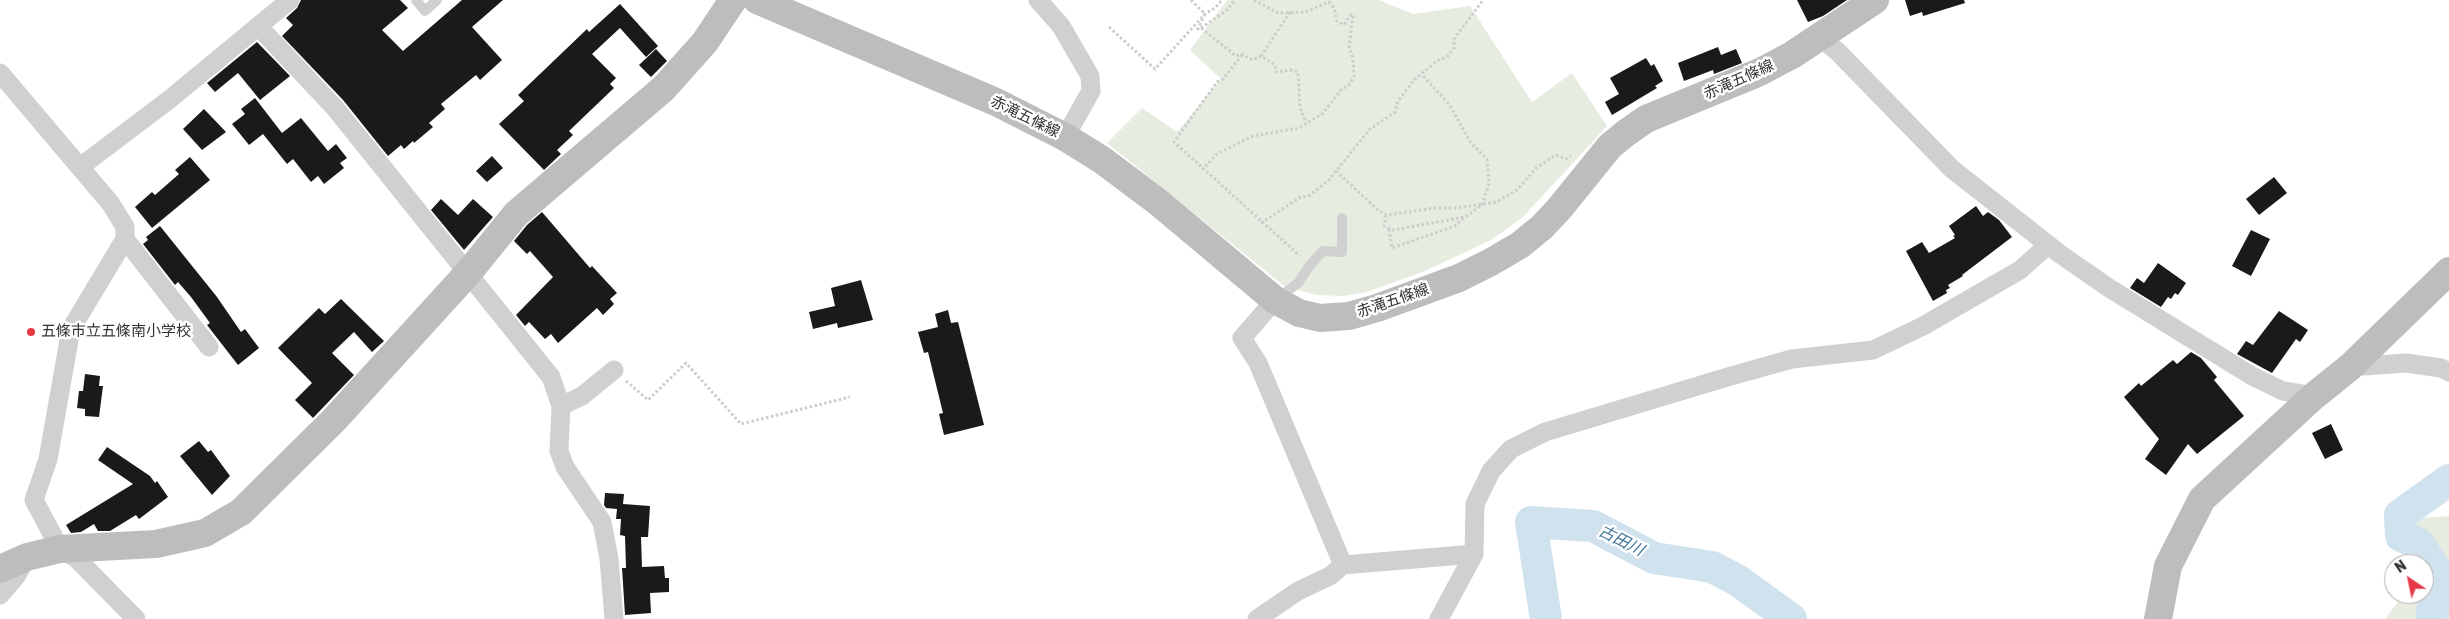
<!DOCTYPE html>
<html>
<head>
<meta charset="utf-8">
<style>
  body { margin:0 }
  #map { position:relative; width:2449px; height:619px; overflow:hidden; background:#fff; font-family:Rubik,sans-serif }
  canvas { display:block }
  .north { position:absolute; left:2384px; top:554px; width:50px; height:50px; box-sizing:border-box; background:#fff; border:1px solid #adadad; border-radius:50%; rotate:326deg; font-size:14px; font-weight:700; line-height:20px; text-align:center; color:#333 }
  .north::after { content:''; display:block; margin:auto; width:18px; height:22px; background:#e63946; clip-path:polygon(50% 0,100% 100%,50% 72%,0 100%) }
</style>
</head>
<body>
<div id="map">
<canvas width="2449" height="619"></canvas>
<div class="north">N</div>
</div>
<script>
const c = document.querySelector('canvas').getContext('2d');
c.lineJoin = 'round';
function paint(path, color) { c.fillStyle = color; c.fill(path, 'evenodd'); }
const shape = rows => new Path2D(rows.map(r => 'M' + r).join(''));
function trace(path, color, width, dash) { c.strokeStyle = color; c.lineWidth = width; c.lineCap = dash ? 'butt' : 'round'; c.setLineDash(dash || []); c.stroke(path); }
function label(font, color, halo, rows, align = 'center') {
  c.font = font + ' Rubik,"Noto Sans JP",sans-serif'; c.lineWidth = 5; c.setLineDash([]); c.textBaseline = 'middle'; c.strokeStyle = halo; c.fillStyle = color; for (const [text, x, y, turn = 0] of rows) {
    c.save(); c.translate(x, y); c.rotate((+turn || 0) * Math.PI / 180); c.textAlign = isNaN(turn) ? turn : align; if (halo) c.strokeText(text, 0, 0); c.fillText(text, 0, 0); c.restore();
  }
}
const green = shape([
  [1227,0,1379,0,1413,14,1470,6,1532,102,1572,73,1607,126,1523,217,1491,240,1425,271,1367,292,1342,296,1316,295,1284,286,1107,143,1142,108,1177,132,1221,79,1190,50],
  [2449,516,2449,619,2385,619,2404,594,2424,594,2424,564,2408,564,2409,519]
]);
const river = shape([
  [1546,619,1531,522,1593,526,1654,558,1712,567,1737,580,1791,619],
  [2431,619,2432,610,2445,585,2418,543,2401,536,2400,515,2449,480]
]);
const building = shape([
  [301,0,400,0,408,8,382,30,403,51,462,0,503,0,472,27,502,60,480,80,476,75,441,104,445,109,429,123,433,127,414,143,413,141,404,149,401,145,388,156,343,100,282,36,293,25,286,18,297,8],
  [1797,0,1847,0,1823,16,1808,22],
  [1905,0,1964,0,1965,3,1923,16,1922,12,1910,16],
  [620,4,658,46,646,57,620,28,592,54,616,78,610,84,614,88,569,131,573,135,557,150,561,154,544,170,499,124,524,101,518,95,587,29,589,32],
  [257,42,290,76,260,100,238,73,215,92,207,83],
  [1718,47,1721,55,1736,49,1742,63,1714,74,1713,70,1684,81,1678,63],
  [656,49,667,61,651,77,639,65],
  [1646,58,1651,66,1654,64,1663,81,1655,86,1657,88,1612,115,1605,102,1619,94,1610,78],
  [255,98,282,133,301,118,328,151,336,144,347,158,340,163,344,168,324,184,318,176,311,182,293,159,287,164,263,134,249,145,232,124,245,114,241,109],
  [204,109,226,132,202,150,183,129],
  [492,156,503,168,487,182,476,171],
  [190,157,210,180,152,228,135,207,152,192,155,195,179,174,175,170],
  [2274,177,2287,193,2259,215,2246,199],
  [441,199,458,215,473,199,493,217,464,250,431,210],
  [1976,206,1983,216,1988,212,1999,220,2012,237,1962,275,1963,276,1948,285,1950,288,1946,290,1947,293,1933,301,1906,251,1922,242,1929,253,1955,238,1953,236,1955,235,1949,226],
  [542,212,590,268,592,266,617,293,610,299,614,304,603,315,597,308,558,343,551,334,545,339,529,322,525,326,516,315,553,277,530,251,527,254,514,241,527,225],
  [160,226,217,297,241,332,245,329,259,348,238,365,207,325,210,323,191,297,178,282,175,285,143,244,148,240,146,237],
  [2251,230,2270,239,2251,276,2232,266],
  [2158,263,2186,283,2178,295,2175,293,2171,299,2168,297,2161,307,2130,288,2137,278,2144,283],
  [861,280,873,320,838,328,837,323,813,329,809,312,835,306,831,288],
  [341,299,384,341,372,352,354,332,332,353,354,375,313,418,295,400,312,383,278,348,319,308,325,314],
  [948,310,951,323,958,322,984,425,944,435,939,414,943,413,928,352,924,353,918,332,938,327,935,314],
  [2279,311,2308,330,2300,342,2296,339,2272,373,2237,354,2246,341,2253,345],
  [2191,352,2201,358,2217,377,2214,380,2244,416,2197,454,2188,444,2166,475,2145,459,2159,439,2124,397,2139,383,2141,386,2173,360,2177,364],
  [85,374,100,376,99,386,103,386,99,417,85,416,85,409,77,408,79,391,83,391],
  [2331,424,2343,450,2325,459,2312,433],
  [199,441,208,452,211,450,230,476,212,495,180,456],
  [107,447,150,476,155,483,157,481,168,497,139,519,136,515,110,531,98,531,94,524,81,532,71,533,66,525,133,484,98,460],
  [605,493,624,494,623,504,650,506,648,537,641,537,642,567,664,566,665,578,669,578,669,592,650,593,651,613,625,615,622,568,626,568,625,536,620,535,621,519,616,519,617,509,606,508,604,505]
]);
const path = shape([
  [1191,0,1205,14],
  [1205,14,1198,29,1201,28,1236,56,1241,54,1253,60,1261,56,1275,65,1276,72,1291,70,1298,72,1300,108,1306,123],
  [1109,27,1155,69,1205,14,1215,8,1222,0],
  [1201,28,1226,11,1235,0],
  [1242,55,1223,79,1217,82,1174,142,1300,256],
  [1261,56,1290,12],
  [1202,170,1217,154,1253,136,1299,128,1322,114,1342,89,1349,85,1354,77,1353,59,1349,46,1353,16,1351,14,1344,25,1337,21,1334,8,1329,2,1305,12,1278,13,1254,0],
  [1336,171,1378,210,1386,215,1394,214,1434,208,1456,208,1496,202,1517,190,1536,168,1556,155,1566,159,1571,156],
  [1386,215,1384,226,1393,230,1465,217,1482,205,1489,183,1487,159,1471,143,1449,104,1422,75],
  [1261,223,1299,198,1310,195,1328,181,1370,129,1395,112,1398,101,1414,80,1437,61,1448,56,1454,48,1454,39,1483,0],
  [1389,229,1392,248,1455,226,1464,218],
  [626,381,648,400,686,363,741,424,850,397]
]);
const lane = shape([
  [416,0,425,11,437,0],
  [1278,298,1298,283,1310,265,1323,251,1342,252,1342,218]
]);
const street = shape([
  [1038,0,1061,26,1090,76,1091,91,1065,137],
  [258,26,335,108,551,377,561,406,559,451,565,467,602,522,609,559,614,619],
  [1819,37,1837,51,1952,169,2060,254,2109,288,2252,376,2283,391,2314,396],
  [0,73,111,204,125,227,125,239,71,329,48,459,34,500,60,549,76,558,136,619],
  [80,167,170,99,290,0],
  [125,239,209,347],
  [1275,300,1242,338,1258,363,1343,565],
  [2350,367,2406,363,2441,368,2449,372],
  [561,406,582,396,614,370],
  [0,595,17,575,27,557],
  [1257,619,1298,591,1330,576,1343,565,1474,554],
  [1439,619,1474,554,1475,504,1491,471,1511,449,1545,432,1731,376,1792,359,1873,350,1923,326,2020,270,2048,245]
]);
const secondary = shape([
  [757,0,996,102,1065,137,1102,160,1158,202,1275,300,1299,313,1320,318,1349,316,1377,308,1459,278,1491,262,1520,245,1542,227,1559,209,1610,146,1626,133,1646,119,1760,72,1792,55,1875,0],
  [0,569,27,557,60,549,156,544,205,533,241,512,334,420,468,273,516,214,664,88,705,42,733,0],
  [2158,619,2168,566,2202,499,2314,396,2350,367,2449,271]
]);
const markers = [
  [31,332,5,"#e63946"]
];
const streetNames = [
  ["赤滝五條線",1739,80,-24],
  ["赤滝五條線",1025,117,26],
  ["赤滝五條線",1393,301,-19]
];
const poiNames = [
  ["五條市立五條南小学校",41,332]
];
const waterNames = [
  ["古田川",1621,541,27]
];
paint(green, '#e6ecdf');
trace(river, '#cfe2ee', 32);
paint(building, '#1a1a1a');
trace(path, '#cdcdcd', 3, [2.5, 2.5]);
trace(lane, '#d0d0d0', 10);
trace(street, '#d0d0d0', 19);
trace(secondary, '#bdbdbd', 28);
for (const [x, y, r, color] of markers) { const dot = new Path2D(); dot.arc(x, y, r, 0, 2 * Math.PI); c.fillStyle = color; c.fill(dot); trace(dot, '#fff', 2); }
label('15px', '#333', '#fff', streetNames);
label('15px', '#333', '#fff', poiNames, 'left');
label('italic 16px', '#3f7597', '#fff', waterNames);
</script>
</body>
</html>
